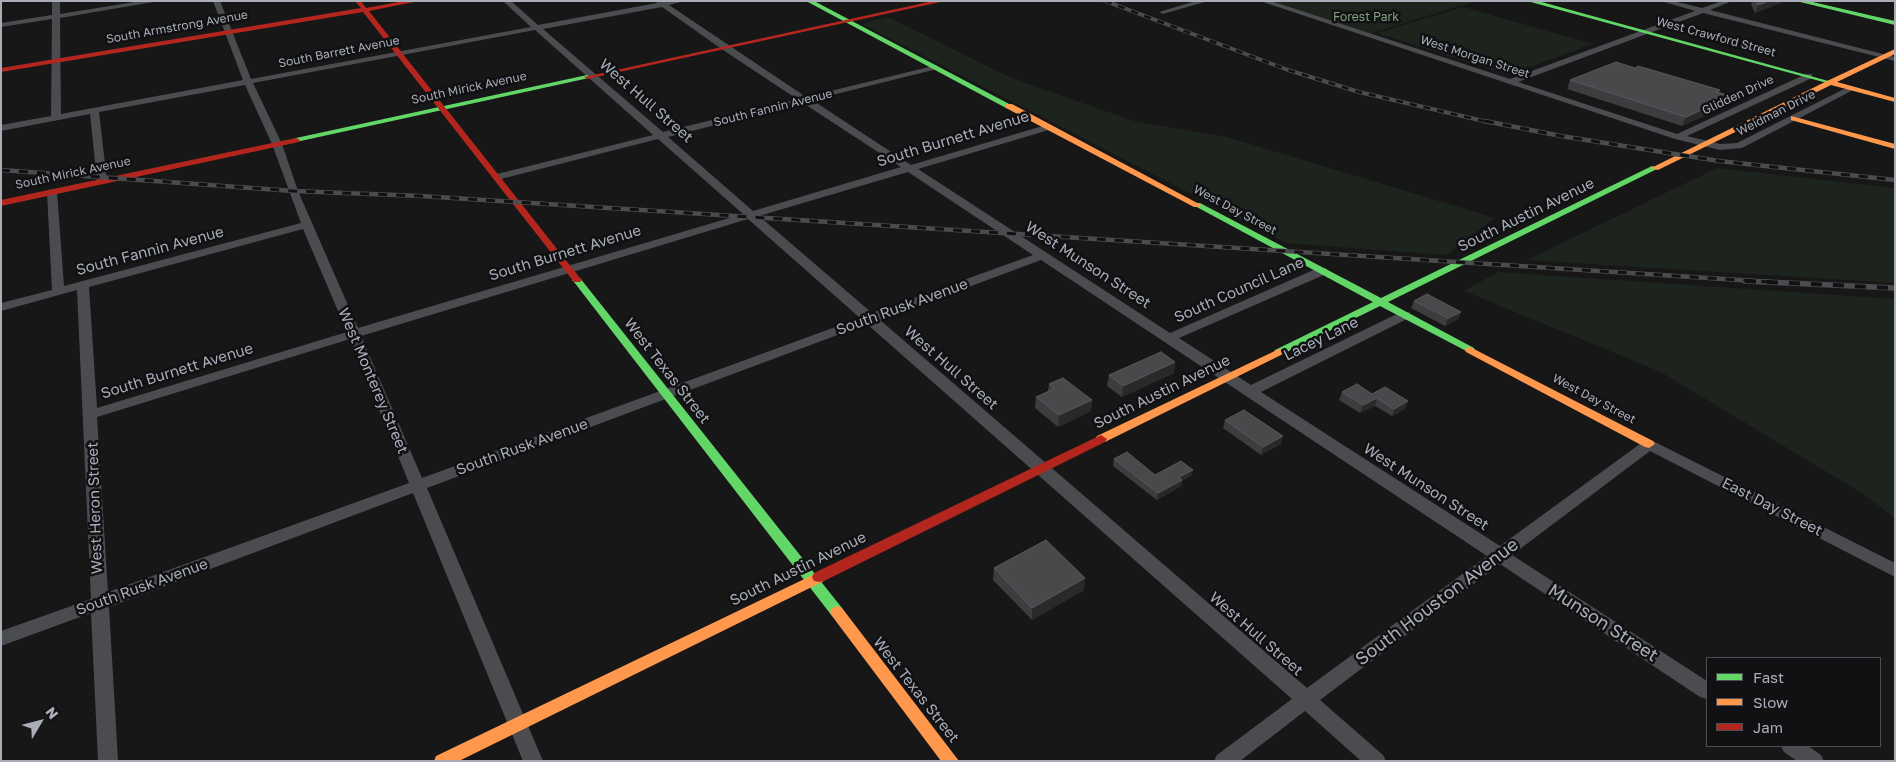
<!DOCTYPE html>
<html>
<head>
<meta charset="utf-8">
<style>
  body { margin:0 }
  #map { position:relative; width:1896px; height:762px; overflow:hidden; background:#171717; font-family:"Golos Text",sans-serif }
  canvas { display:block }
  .frame { position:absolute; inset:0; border:2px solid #a8adb8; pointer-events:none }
  .legend { position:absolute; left:1706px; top:657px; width:175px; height:90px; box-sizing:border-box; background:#111113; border:1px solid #4d4f55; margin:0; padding:6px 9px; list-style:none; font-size:15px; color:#a8adb8 }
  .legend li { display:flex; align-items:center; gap:10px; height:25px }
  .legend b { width:25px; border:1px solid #4d4f55 }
  .north { position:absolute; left:15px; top:697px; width:50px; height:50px; -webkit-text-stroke:4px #111113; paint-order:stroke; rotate:53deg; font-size:14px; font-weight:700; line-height:20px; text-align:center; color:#a8adb8 }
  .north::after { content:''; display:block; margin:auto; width:18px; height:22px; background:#a8adb8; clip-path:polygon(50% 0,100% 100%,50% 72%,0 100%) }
</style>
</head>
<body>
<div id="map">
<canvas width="1896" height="762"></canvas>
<div class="frame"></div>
<ul class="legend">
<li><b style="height:6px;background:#63d668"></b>Fast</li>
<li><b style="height:6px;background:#ff974d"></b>Slow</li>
<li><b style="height:6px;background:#b3261e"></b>Jam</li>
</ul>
<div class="north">N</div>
</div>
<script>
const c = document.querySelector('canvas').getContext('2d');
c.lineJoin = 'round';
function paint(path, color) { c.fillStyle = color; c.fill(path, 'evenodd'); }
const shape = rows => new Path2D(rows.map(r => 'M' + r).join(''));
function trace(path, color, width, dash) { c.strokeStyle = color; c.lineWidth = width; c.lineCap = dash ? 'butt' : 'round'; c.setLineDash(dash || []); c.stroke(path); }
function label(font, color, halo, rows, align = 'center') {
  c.font = font + ' "Golos Text",sans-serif'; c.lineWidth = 5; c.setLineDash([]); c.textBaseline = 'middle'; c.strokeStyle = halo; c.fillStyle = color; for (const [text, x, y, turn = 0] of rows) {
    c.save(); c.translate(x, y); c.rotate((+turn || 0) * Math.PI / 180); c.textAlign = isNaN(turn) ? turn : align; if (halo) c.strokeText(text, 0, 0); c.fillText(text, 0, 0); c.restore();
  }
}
const green = shape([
  [1268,1,1477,1,1368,34],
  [1463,7,1593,44,1508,75,1377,33],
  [888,17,1011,78,1134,121,1227,137,1495,218,1447,255,1286,243,862,24],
  [1717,168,1895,188,1895,283,1527,260],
  [1498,272,1895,299,1895,518,1862,493,1661,372,1464,291]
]);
const street = shape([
  [52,1,60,1,60,14,141,1,159,1,60,18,61,114,243,80,213,1,220,1,251,79,531,27,503,1,511,1,538,25,657,3,655,1,684,1,669,5,806,97,937,65,937,69,812,100,911,165,1046,125,1052,125,1052,129,918,169,1170,333,1318,268,1326,268,1328,271,1326,274,1179,338,1251,385,1401,312,1409,312,1411,315,1409,318,1261,392,1500,546,1644,441,1649,439,1895,563,1895,577,1650,451,1512,555,1707,681,1707,699,1700,697,1500,564,1320,700,1383,755,1386,761,1361,761,1305,711,1240,761,1214,761,1217,755,1292,699,867,324,427,488,543,761,523,761,413,493,109,607,118,761,98,761,91,613,1,646,1,631,91,599,77,290,1,311,1,303,52,290,47,192,48,190,52,189,57,192,64,286,301,223,272,144,245,85,99,112,107,181,102,184,97,181,90,114,1,131,1,125,51,116,52,19,1,27,1,23,52,15,52,1],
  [662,7,723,50,797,99,663,132,543,29,662,7],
  [535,30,653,135,493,175,493,179,497,180,658,139,743,214,358,328,298,191,282,144,253,83,535,30],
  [803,103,901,167,753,211,668,137,803,103],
  [908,172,1033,255,872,313,759,216,908,172],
  [748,219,860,318,422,478,361,336,748,219],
  [303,229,347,332,97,408,89,287,303,229],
  [1041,260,1487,556,1307,688,880,320,1041,260],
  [350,339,409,483,108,592,97,417,350,339],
  [1196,1,1208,1,1163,14,1159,12,1196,1],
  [1260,1,1271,1,1510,79,1695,11,1661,1,1673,1,1702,8,1722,1,1732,1,1710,10,1895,57,1895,61,1703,13,1518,82,1677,134,1806,74,1812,74,1812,78,1687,136,1720,144,1737,143,1850,86,1857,88,1742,148,1720,150,1675,139,1260,1],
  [1781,746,1808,746,1821,755,1824,761,1797,761,1784,752,1781,746]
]);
const fast = shape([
  [806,1,814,1,1013,106,1006,108,806,1],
  [1527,1,1538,1,1832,82,1827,83,1527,1],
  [1796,1,1808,1,1895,21,1895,25,1796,1],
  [587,75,589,76,589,78,296,142,292,140,296,138,587,75],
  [1652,166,1659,168,1388,302,1474,348,1475,350,1474,352,1470,353,1380,306,1283,354,1275,354,1274,352,1275,350,1373,302,1193,205,1194,203,1200,203,1381,298,1652,166],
  [577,277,580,278,842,608,844,612,842,616,837,618,832,616,574,282,572,280,577,277]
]);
const slow = shape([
  [1895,49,1895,54,1837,82,1895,98,1895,102,1831,85,1658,170,1651,168,1827,81,1895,49],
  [1006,104,1012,104,1201,205,1200,207,1194,207,1006,108,1006,104],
  [1791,116,1895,144,1895,149,1791,120,1791,116],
  [1470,347,1653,441,1655,444,1649,448,1645,447,1466,352,1465,350,1466,348,1470,347],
  [1279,349,1283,350,1284,352,1283,354,1105,442,1097,442,1095,439,1097,436,1279,349],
  [819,572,824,573,826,577,824,581,459,761,434,761,436,756,819,572],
  [837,606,842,608,959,761,941,761,832,616,830,612,832,608,837,606]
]);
const jam = shape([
  [355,1,361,1,366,8,404,1,419,1,369,11,580,278,582,280,580,282,574,282,363,12,1,72,1,68,361,8,355,1],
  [933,1,945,1,587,79,584,77,933,1],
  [296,138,300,140,299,142,1,206,1,200,296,138],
  [1101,435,1107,439,1105,442,824,581,819,582,814,581,812,577,814,573,1101,435]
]);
const railFar2 = shape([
  [1105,1,1288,70,1359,92,1492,123]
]);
const railFar1 = shape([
  [1485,121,1561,136,1719,161,1895,180],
  [1,170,293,191,421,196,1771,282]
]);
const rail = shape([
  [1745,281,1895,288]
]);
const wall = shape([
  [1753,1,1785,1,1755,13,1751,4],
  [1635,68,1720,90,1719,92,1732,96,1728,105,1682,126,1567,89,1570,80],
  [1414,301,1461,312,1458,319,1445,326,1411,308],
  [1175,362,1174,373,1122,397,1107,386,1109,375],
  [1049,384,1092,400,1091,411,1058,427,1035,408,1036,397,1048,391],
  [1342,392,1372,394,1405,409,1392,416,1375,406,1360,413,1339,400],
  [1225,420,1281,444,1261,455,1223,428],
  [1114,459,1155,475,1193,470,1191,476,1182,481,1181,486,1157,500,1113,466],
  [994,568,1084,590,1032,620,993,580]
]);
const shadedWall = shape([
  [1769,1,1785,1,1755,13,1758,5],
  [1732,96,1728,105,1682,126,1686,117],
  [1461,312,1458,319,1445,326,1448,318],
  [1175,362,1174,373,1122,397,1123,386],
  [1377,398,1375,406,1360,413,1363,405],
  [1092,400,1091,411,1058,427,1059,415],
  [1408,401,1405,409,1392,416,1394,409],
  [1283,436,1281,444,1261,455,1263,447],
  [1193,470,1191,476,1182,481,1181,486,1157,500,1158,493,1179,477],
  [1085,578,1084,590,1032,620,1032,608]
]);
const building = shape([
  [1757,1,1769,1,1758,5,1757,1],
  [1616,62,1635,68,1638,66,1720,90,1716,92,1732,96,1686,117,1570,80,1616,62],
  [1427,294,1461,312,1448,318,1414,301,1427,294],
  [1161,352,1175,362,1123,386,1109,375,1161,352],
  [1063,378,1092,400,1059,415,1036,397,1054,389,1049,384,1063,378],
  [1357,384,1372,394,1385,387,1408,401,1394,409,1377,398,1363,405,1342,392,1357,384],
  [1244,410,1283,436,1263,447,1225,420,1244,410],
  [1127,452,1155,475,1181,461,1193,470,1179,477,1182,480,1158,493,1114,459,1127,452],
  [1046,540,1085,578,1032,608,994,568,1046,540]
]);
const farParknames = [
  ["Forest Park",1366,17]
];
const farStreetnames = [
  ["South Armstrong Avenue",177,27,-10],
  ["West Crawford Street",1716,37,15],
  ["South Barrett Avenue",339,52,-11],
  ["West Morgan Street",1475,57,18],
  ["South Mirick Avenue",469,88,-12],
  ["Glidden Drive",1738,95,-25],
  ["South Fannin Avenue",773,108,-14],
  ["Weidman Drive",1776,113,-27],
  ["South Mirick Avenue",73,173,-12],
  ["West Day Street",1235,210,28],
  ["West Day Street",1594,399,28]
];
const streetNames = [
  ["West Hull Street",646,101,41],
  ["South Burnett Avenue",953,139,-17],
  ["South Austin Avenue",1526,215,-26],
  ["South Fannin Avenue",150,251,-15],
  ["South Burnett Avenue",565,253,-17],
  ["West Munson Street",1088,265,33],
  ["South Council Lane",1239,290,-24],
  ["South Rusk Avenue",902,307,-20],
  ["Lacey Lane",1321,339,-26],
  ["West Hull Street",951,368,41],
  ["South Burnett Avenue",177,371,-17],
  ["West Texas Street",667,371,52],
  ["West Monterey Street",373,381,67],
  ["South Austin Avenue",1162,392,-26],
  ["South Rusk Avenue",522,447,-20],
  ["West Munson Street",1426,487,33],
  ["East Day Street",1772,507,27],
  ["West Heron Street",95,508,-92],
  ["South Austin Avenue",798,569,-26],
  ["South Rusk Avenue",142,587,-20],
  ["West Hull Street",1256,634,41],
  ["West Texas Street",916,690,52]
];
const nearStreetnames = [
  ["South Houston Avenue",1437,602,-37],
  ["Munson Street",1603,623,33]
];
paint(green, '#1d241e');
paint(street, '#4b4c50');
paint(fast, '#63d668');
paint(slow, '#ff974d');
paint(jam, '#b3261e');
trace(railFar2, '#4b4c4f', 4);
trace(railFar1, '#4b4c4f', 4.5);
trace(rail, '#4b4c4f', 5.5);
trace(railFar2, '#111113', 2.5, [7]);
trace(railFar1, '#111113', 3, [9]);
trace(rail, '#111113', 4, [11]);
paint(wall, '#3d3d3f');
paint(shadedWall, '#29292a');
paint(building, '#49494c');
trace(building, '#58595d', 1);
label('12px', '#7fa381', '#111113', farParknames);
label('12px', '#a8adb8', '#111113', farStreetnames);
label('15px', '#a8adb8', '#111113', streetNames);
label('18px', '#a8adb8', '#111113', nearStreetnames);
</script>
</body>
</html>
